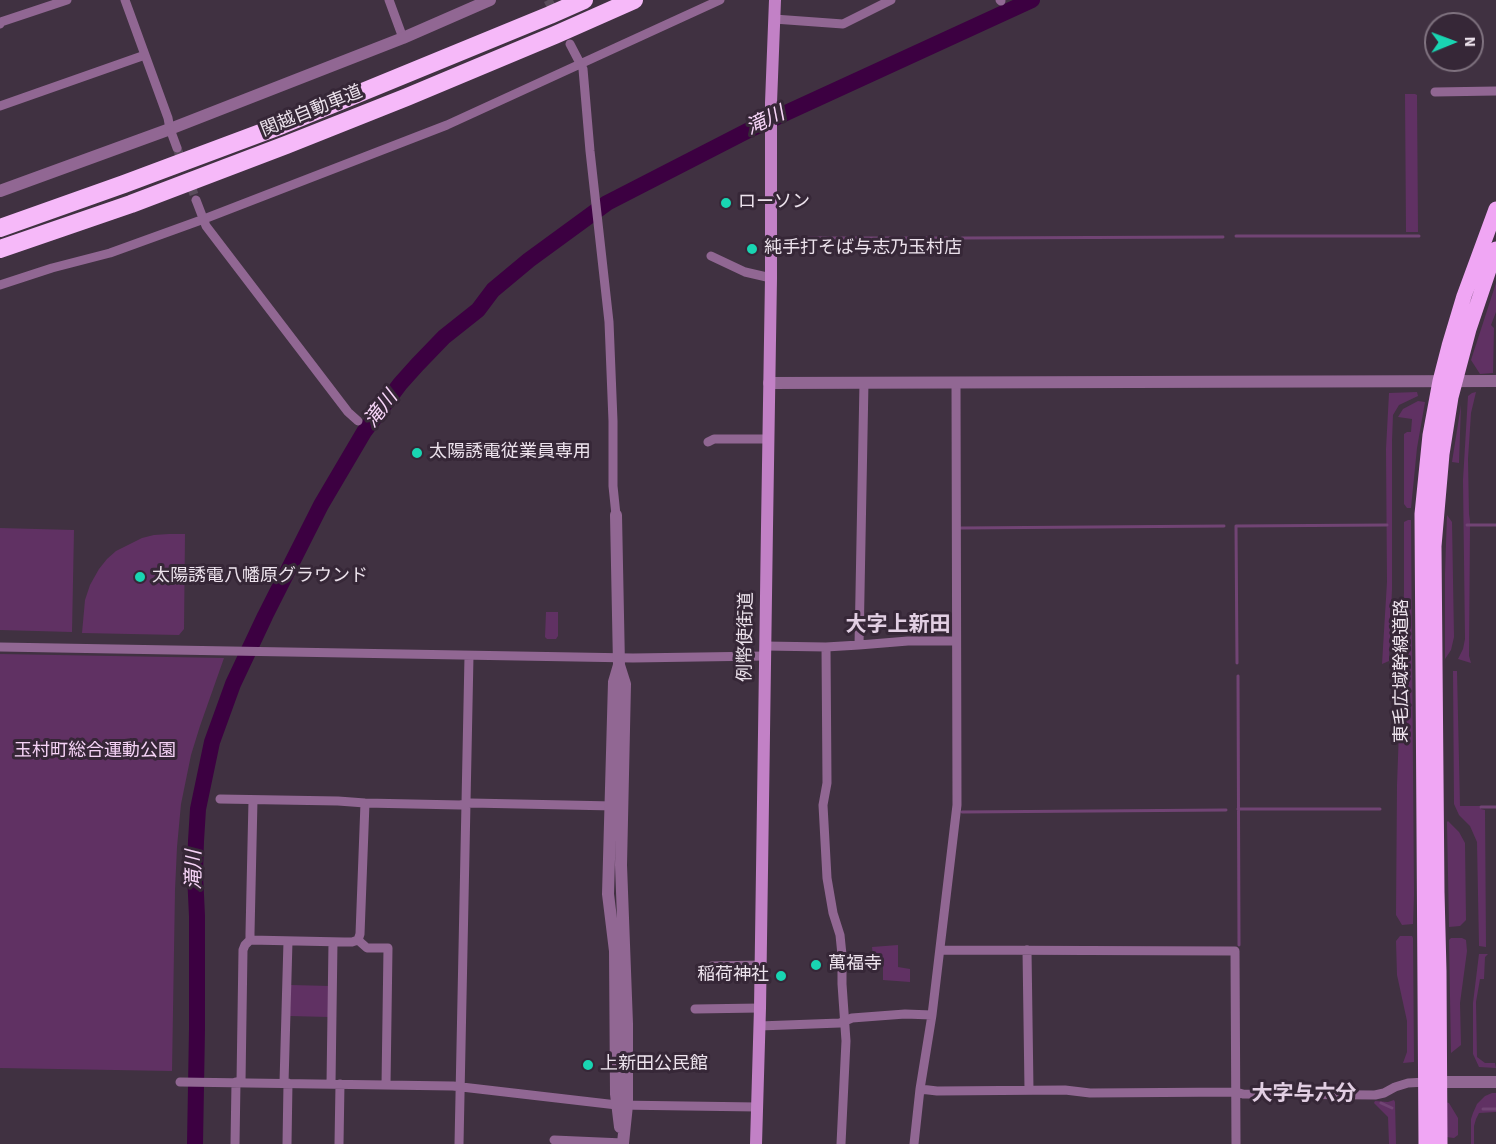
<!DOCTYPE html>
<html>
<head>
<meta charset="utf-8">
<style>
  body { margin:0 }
  #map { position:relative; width:1496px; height:1144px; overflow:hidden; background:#403141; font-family:"Source Sans 3",sans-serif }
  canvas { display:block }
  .north { position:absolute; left:1424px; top:12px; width:60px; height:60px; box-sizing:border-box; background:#362737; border:2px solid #7f727f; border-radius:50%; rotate:89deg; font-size:16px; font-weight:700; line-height:24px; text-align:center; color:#ece2ec }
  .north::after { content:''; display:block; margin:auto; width:21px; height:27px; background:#19d5b2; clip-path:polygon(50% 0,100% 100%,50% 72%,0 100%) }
</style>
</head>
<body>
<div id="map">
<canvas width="1496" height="1144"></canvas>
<div class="north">N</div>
</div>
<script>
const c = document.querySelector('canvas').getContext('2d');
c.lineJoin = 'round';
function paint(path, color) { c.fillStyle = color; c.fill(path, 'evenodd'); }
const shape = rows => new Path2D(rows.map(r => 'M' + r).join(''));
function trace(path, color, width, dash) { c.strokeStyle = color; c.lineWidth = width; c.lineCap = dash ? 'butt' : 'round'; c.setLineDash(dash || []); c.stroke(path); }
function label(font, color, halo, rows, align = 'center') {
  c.font = font + ' "Source Sans 3","Noto Sans JP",sans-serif'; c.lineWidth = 6; c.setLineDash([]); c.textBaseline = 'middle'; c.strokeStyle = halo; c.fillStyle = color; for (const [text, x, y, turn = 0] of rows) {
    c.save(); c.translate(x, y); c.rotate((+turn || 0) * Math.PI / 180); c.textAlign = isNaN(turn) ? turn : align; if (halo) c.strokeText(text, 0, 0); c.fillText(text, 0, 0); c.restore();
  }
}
const green = shape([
  [1405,94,1415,94,1417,95,1418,232,1406,232],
  [1496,283,1496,312,1491,325,1494,328,1493,373,1480,374,1471,360],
  [1417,392,1418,396,1399,405,1393,415,1392,441,1392,589,1389,661,1382,664,1387,582,1386,449,1389,393],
  [1476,392,1471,413,1468,459,1469,514,1470,521,1469,656,1471,663,1458,659,1463,649,1465,639,1463,480,1468,396,1472,393],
  [1418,401,1425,402,1417,448,1411,508,1407,508,1404,504,1404,434,1407,432,1411,432,1412,419,1398,417,1403,409],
  [1461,405,1459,463,1452,462],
  [1447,515,1452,522,1454,637,1451,650,1445,659,1445,573],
  [1408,520,1411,520,1414,895,1413,924,1402,925,1396,915,1397,785,1404,592,1404,522],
  [0,528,74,530,72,632,0,630],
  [169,534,185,534,184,629,179,635,82,633,85,600,90,585,99,569,107,559,116,551,142,538,154,535],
  [546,612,558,612,558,636,556,639,547,639,545,637],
  [0,654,224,658,200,726,191,755,181,804,177,847,175,890,172,1071,0,1068],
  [1453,671,1457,671,1460,806,1481,806,1481,809,1485,810,1486,947,1479,946,1477,842,1470,826,1459,815,1454,804],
  [1448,821,1459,832,1465,843,1466,920,1460,926,1449,927,1447,822],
  [1400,936,1412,936,1413,938,1414,1062,1403,1063,1407,1052,1407,1021,1397,975,1396,941],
  [1451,938,1462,938,1466,940,1467,951,1460,1003,1461,1045,1451,1053,1449,940],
  [898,945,898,967,910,969,910,982,883,980,883,965,874,966,872,947],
  [1479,954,1488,954,1485,957,1484,979,1480,979,1476,1002,1477,1057,1485,1063,1495,1063,1496,1068,1479,1067,1473,1054,1473,1003],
  [291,985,330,986,329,1017,290,1016],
  [1492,1093,1496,1093,1496,1112,1479,1113,1476,1119,1474,1126,1474,1144,1471,1144,1471,1119,1473,1113,1477,1104,1485,1096],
  [1394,1100,1395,1102,1396,1144,1389,1144,1388,1117,1374,1103,1375,1101,1388,1102],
  [1445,1102,1449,1103,1458,1118,1458,1135,1454,1138,1446,1137]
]);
const stream = shape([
  [1236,236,1419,236],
  [962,238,1223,237],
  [776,244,776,241,803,241,808,238,947,238],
  [1467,525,1496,525],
  [961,528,1224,526],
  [1237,663,1236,526,1387,525],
  [1238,676,1239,945],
  [1481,807,1496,807],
  [1238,809,1380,809],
  [962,812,1226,810],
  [1381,1103,1392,1108],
  [1483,1109,1496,1109]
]);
const river = shape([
  [195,1144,197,1029,197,916,195,874,196,841,198,809,212,742,233,684,265,616,321,505,364,432,400,384,417,365,444,337,478,310,493,290,529,260,607,203,751,129,1032,0]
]);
const minorTunnel = shape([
  [548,0,565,34],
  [177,148,196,200]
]);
const minor = shape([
  [125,0,168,118,170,129,177,148],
  [389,0,403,38],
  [1000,0,1001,1],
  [774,19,843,24,891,0],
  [0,24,1,22,67,0],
  [570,44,583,69,590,151,609,322,613,421,613,486,616,515],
  [1435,92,1496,91],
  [0,106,145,55],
  [196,200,206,226,348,412,358,421],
  [711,256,745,272,771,278],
  [0,285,52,268,110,253,204,219,447,125,720,0],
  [708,442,714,439,769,439],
  [859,645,864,382],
  [765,646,826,647,859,645,908,641,956,641],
  [0,647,633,658,765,656],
  [826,647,827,783,823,805,827,878,833,913,840,935,842,955,842,984,846,1041,841,1144],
  [220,799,338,801,365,803,460,805,471,803,614,806],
  [250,940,344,942,352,942,358,940],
  [358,940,367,948,388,948,386,1085],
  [358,940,360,934,365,803],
  [940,950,1235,951,1236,1144],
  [1027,950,1029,1090],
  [712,966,761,965],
  [695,1009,760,1008],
  [759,1026,840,1023,852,1018,905,1014,932,1015],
  [180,1082,453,1086,617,1105,757,1107],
  [241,1082,243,950,245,945,250,940,250,933,253,800],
  [284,1083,288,941],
  [331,1084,333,942],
  [920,1089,937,1091,1065,1090,1090,1093,1236,1092,1243,1094,1375,1095,1384,1093,1395,1087,1408,1083,1426,1082],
  [554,1140,623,1143],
  [235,1144,236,1082],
  [287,1144,288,1083],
  [339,1144,340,1084],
  [459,1144,469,656],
  [914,1144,920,1089,932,1015,957,805,956,382]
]);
const tertiary = shape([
  [0,191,170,129,403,38,490,0],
  [769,383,1496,381],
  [616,515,619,665,625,684,621,865,627,1024,627,1105,623,1143],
  [619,665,614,682,608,894,615,951,616,1094,620,1127],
  [1431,1082,1496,1082]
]);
const secondary = shape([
  [756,1144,760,1008,767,527,771,278,771,103,775,0]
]);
const trunk = shape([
  [1426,1144,1422,514,1430,435,1440,381,1449,346,1464,296,1496,209],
  [1440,1144,1439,971,1437,892,1434,546,1442,454,1451,397,1469,329,1496,249]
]);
const motorway = shape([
  [0,228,124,184,282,125,550,15,584,0],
  [0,249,131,204,286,145,407,97,555,35,634,0]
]);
const markers = [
  [726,203,6,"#19d5b2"],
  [752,249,6,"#19d5b2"],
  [417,453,6,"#19d5b2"],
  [140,577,6,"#19d5b2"],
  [816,965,6,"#19d5b2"],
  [781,976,6,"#19d5b2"],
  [588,1065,6,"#19d5b2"]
];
const streetNames = [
  ["関越自動車道",312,112,-22],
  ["例幣使街道",747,637,-89],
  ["東毛広域幹線道路",1403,671,-90]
];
const poiNames = [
  ["ローソン",738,203],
  ["純手打そば与志乃玉村店",764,249],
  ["太陽誘電従業員専用",429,453],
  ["太陽誘電八幡原グラウンド",152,577],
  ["萬福寺",828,965],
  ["稲荷神社",769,976,"right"],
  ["上新田公民館",600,1065]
];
const parkNames = [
  ["玉村町総合運動公園",95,752]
];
const waterNames = [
  ["滝川",766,122,-25],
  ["滝川",382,410,-52],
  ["滝川",196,870,-90]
];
const quarterNames = [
  ["大字上新田",898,626],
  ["大字与六分",1304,1095]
];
paint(green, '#603163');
trace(stream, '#714474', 3);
trace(river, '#3c0041', 16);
trace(minorTunnel, '#5a4c5b', 9, [9, 4.5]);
trace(minor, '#916793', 9);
trace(tertiary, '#916793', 12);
trace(secondary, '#c281c6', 12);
trace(trunk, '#f0a6f4', 15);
trace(motorway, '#f6b9f9', 18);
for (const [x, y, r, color] of markers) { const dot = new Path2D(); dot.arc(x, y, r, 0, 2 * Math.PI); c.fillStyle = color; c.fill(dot); trace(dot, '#362737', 2); }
label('18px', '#ece2ec', '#362737', streetNames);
label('18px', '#ece2ec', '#362737', poiNames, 'left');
label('18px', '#f5d3f6', '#362737', parkNames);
label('italic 20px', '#f7d5f8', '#362737', waterNames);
label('bold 21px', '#e2cfe3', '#362737', quarterNames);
</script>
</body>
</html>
